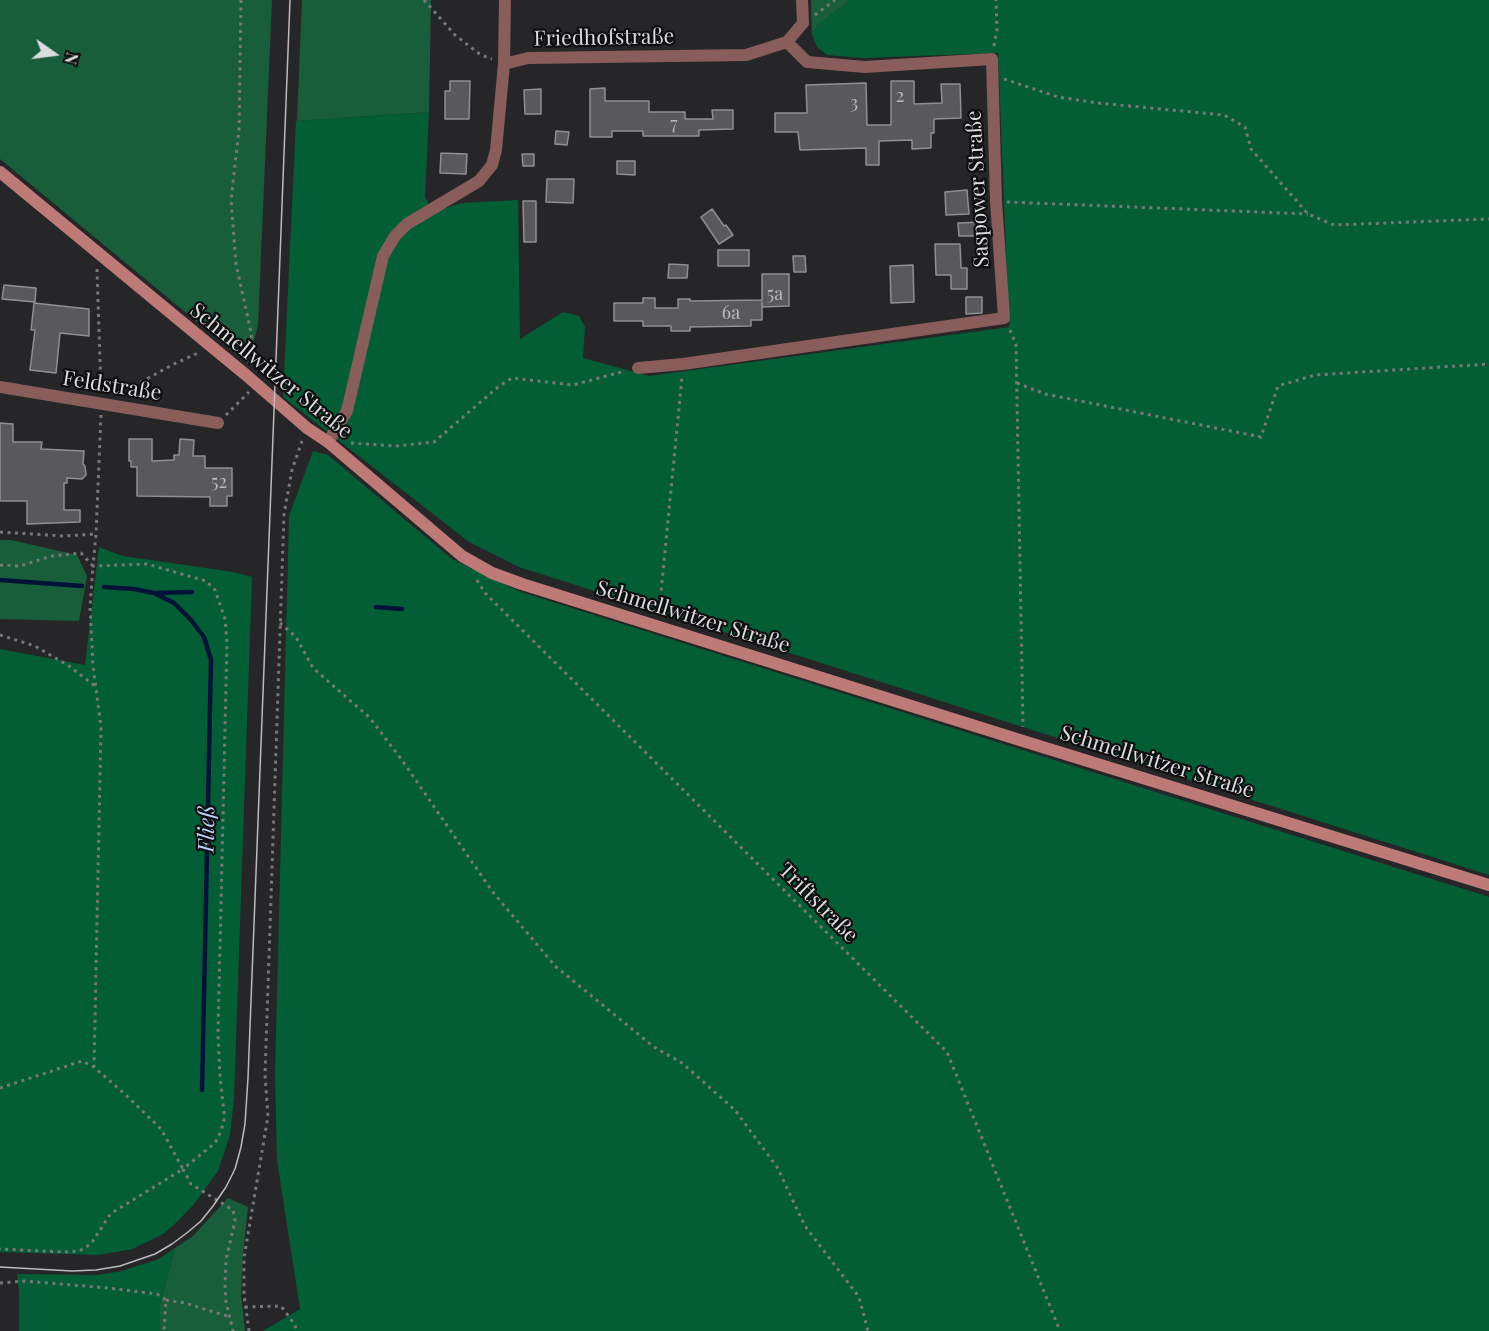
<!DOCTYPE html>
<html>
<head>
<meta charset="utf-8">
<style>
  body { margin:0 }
  #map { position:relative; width:1489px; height:1331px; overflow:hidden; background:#262629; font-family:"Playfair Display",serif }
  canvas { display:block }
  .north { position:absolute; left:24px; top:24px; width:60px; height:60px; -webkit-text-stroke:4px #0f0f11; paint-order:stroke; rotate:104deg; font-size:16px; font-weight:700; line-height:24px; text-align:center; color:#dcdcde }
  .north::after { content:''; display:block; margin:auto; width:21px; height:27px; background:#dcdcde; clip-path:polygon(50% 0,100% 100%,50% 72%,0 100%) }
</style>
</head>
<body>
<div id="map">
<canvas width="1489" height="1331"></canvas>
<div class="north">N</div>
</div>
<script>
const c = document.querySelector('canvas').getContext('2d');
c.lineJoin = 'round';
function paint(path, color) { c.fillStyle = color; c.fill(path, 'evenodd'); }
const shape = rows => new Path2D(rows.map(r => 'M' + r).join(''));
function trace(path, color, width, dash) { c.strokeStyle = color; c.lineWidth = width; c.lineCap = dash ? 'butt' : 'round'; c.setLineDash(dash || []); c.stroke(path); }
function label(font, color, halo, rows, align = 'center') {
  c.font = font + ' "Playfair Display",serif'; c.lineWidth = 4.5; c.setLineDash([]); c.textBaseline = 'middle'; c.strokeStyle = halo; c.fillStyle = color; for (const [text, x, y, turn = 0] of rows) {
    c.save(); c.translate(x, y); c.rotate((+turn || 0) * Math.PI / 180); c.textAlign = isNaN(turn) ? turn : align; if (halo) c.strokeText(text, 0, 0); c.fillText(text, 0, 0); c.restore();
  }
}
const green = shape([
  [0,0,272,0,258,325,248,364,0,159],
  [302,0,431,0,429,112,297,121],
  [811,0,851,0,818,25,812,34],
  [0,540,11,540,77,555,87,576,79,621,0,619],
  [228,1198,248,1207,243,1255,241,1294,245,1331,160,1331,160,1304,175,1248,193,1236]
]);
const forest = shape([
  [851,0,1489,0,1489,875,519,567,469,542,283,397,296,121,429,112,425,197,433,212,462,203,518,200,520,339,563,312,579,316,585,327,583,358,649,376,1009,327,998,53,863,58,827,55,817,47,812,34,818,25],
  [313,451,328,455,452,559,521,592,1489,897,1489,1331,263,1331,300,1309,277,1160,275,1074,289,516],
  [99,547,123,556,233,572,252,577,234,1098,230,1135,218,1171,195,1203,178,1221,163,1234,147,1242,132,1249,99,1255,0,1252,0,649,85,665],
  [175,1248,160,1304,160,1331,19,1331,19,1292,17,1274,98,1275,122,1271,140,1265,157,1260]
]);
const stream = shape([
  [0,580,82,586],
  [104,587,134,589,154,593,174,603,191,620,204,637,211,660,202,1090],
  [157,593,192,592],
  [376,607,402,609]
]);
const building = shape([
  [450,81,470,81,469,119,445,119,445,91,450,91,450,81],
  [891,81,914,81,914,104,942,103,941,84,960,84,961,118,934,119,934,133,931,133,931,148,912,149,912,140,879,141,879,165,866,165,866,148,800,150,798,132,775,132,775,113,807,113,806,85,866,83,867,125,891,125,891,81],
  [605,88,605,101,649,101,649,112,685,112,685,119,713,119,712,110,733,110,733,129,699,130,699,136,643,136,643,131,612,131,612,137,590,137,590,89,605,88],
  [541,89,541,114,525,114,524,90,541,89],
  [556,131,569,132,567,145,555,144,556,131],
  [441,153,467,154,466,174,440,173,441,153],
  [522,154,534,154,534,166,523,166,522,154],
  [617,161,635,161,635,175,617,174,617,161],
  [547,179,574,179,573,203,546,202,547,179],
  [967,190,969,214,946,215,945,192,967,190],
  [523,201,536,201,536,242,524,242,523,201],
  [712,209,724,226,726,225,733,235,719,244,701,217,712,209],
  [981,222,981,236,959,236,958,223,981,222],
  [935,244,960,244,961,268,967,268,967,289,951,289,951,275,936,275,935,244],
  [718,250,749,250,749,266,718,266,718,250],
  [793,256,805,256,806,272,794,272,793,256],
  [669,264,688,265,687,278,668,278,669,264],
  [913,265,914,302,891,303,890,266,913,265],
  [762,274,789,274,789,306,762,307,762,302,762,320,751,320,751,326,690,327,690,331,671,331,671,326,643,326,643,321,614,321,614,303,643,303,643,298,655,298,655,308,678,308,678,299,690,299,690,301,762,300,762,274],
  [4,285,36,288,35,302,2,299,4,285],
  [966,297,982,297,982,313,966,314,966,297],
  [34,303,89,309,89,336,60,333,56,373,30,370,35,330,31,330,34,303],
  [0,423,13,424,13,442,42,442,41,449,84,451,83,464,85,466,86,475,82,479,67,478,67,483,64,483,64,510,80,510,80,522,27,524,27,501,0,501,0,423],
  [129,439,152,439,152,461,174,460,174,455,179,455,180,439,194,440,193,456,205,456,205,468,232,468,232,496,227,496,227,506,210,506,210,497,137,496,137,467,131,467,131,461,129,461,129,439]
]);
const path = shape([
  [241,0,239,130,231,200,236,264,251,332,253,355,251,361],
  [424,0,455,35,481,55,492,59],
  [815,15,835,0],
  [994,46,997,30,996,0],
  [1004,79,1058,97,1098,103,1224,115,1245,127,1251,149,1308,214,1334,225,1489,219],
  [1007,202,1308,214],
  [97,269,101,391],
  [1010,330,1016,344,1023,727],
  [1017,383,1045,394,1261,437,1278,386,1315,375,1489,364],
  [121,393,172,365,200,352],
  [101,415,96,534,93,566,147,564,206,581,215,590,225,619,227,643,218,1033,220,1077,224,1112,224,1120,221,1131,215,1143,183,1169,191,1184,233,1210,235,1221,226,1260,225,1286,226,1302,233,1331],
  [226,415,249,392],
  [351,443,396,446,434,442,498,387,512,378,573,385,625,371],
  [0,532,64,536,96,534],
  [0,565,20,566,52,556,81,553,93,566,90,607,93,666,101,727,94,1067,128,1097,161,1129,183,1169,115,1211,109,1216,91,1244,79,1251,64,1252,0,1249],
  [477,580,485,593,947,1052,1060,1331],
  [659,613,682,377],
  [280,623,296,637,313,668,370,718,404,763,492,891,555,966,654,1047,682,1063,735,1110,777,1167,805,1226,859,1297,868,1331],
  [0,635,35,646,69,666,95,686],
  [0,1088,82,1061,94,1067],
  [0,1283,25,1281,108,1288,157,1294,166,1300,164,1331],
  [166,1300,185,1303,230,1317],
  [245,1307,281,1306,295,1325,296,1331],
  [249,1331,244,1295,244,1258,268,1116,265,1075,284,514,292,470,302,441]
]);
const street = shape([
  [787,42,803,23,802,0],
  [504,64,505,0],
  [638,368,683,364,1004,318,996,201,992,59,865,67,807,62,787,42],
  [0,387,218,423],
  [328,442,347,411,383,256,395,236,407,224,479,181,492,165,496,150,504,64,528,58,746,55,787,42]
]);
const secondary = shape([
  [0,172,246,375,307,428,328,442,462,556,492,573,522,584,1023,741,1489,885]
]);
const tram = shape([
  [0,1267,72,1271,96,1270,120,1266,155,1254,172,1244,188,1232,201,1221,213,1206,226,1187,235,1169,241,1147,245,1124,248,1078,290,0]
]);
const numberNames = [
  ["2",900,96],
  ["3",854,103],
  ["7",674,124],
  ["5a",775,294],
  ["6a",731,313],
  ["52",219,482]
];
const streetNames = [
  ["Friedhofstraße",604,38,-1],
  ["Saspower Straße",978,189,-93],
  ["Schmellwitzer Straße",271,371,39],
  ["Feldstraße",112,386,9],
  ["Schmellwitzer Straße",693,617,17],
  ["Schmellwitzer Straße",1157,762,17],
  ["Triftstraße",818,903,45]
];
const waterNames = [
  ["Fließ",207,829,-89]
];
paint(green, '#185e3a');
paint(forest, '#035e36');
trace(stream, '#001236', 4.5);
paint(building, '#59595d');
trace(building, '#908f93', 1.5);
trace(path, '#78787b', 3, [3, 4.5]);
trace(street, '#885d5a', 12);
trace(secondary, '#be7a76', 12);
trace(tram, '#bcbcbe', 1.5);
label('18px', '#bbbbbe', null, numberNames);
label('21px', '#dcdcde', '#0f0f11', streetNames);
label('italic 22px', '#bad6fd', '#0f0f11', waterNames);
</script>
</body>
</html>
